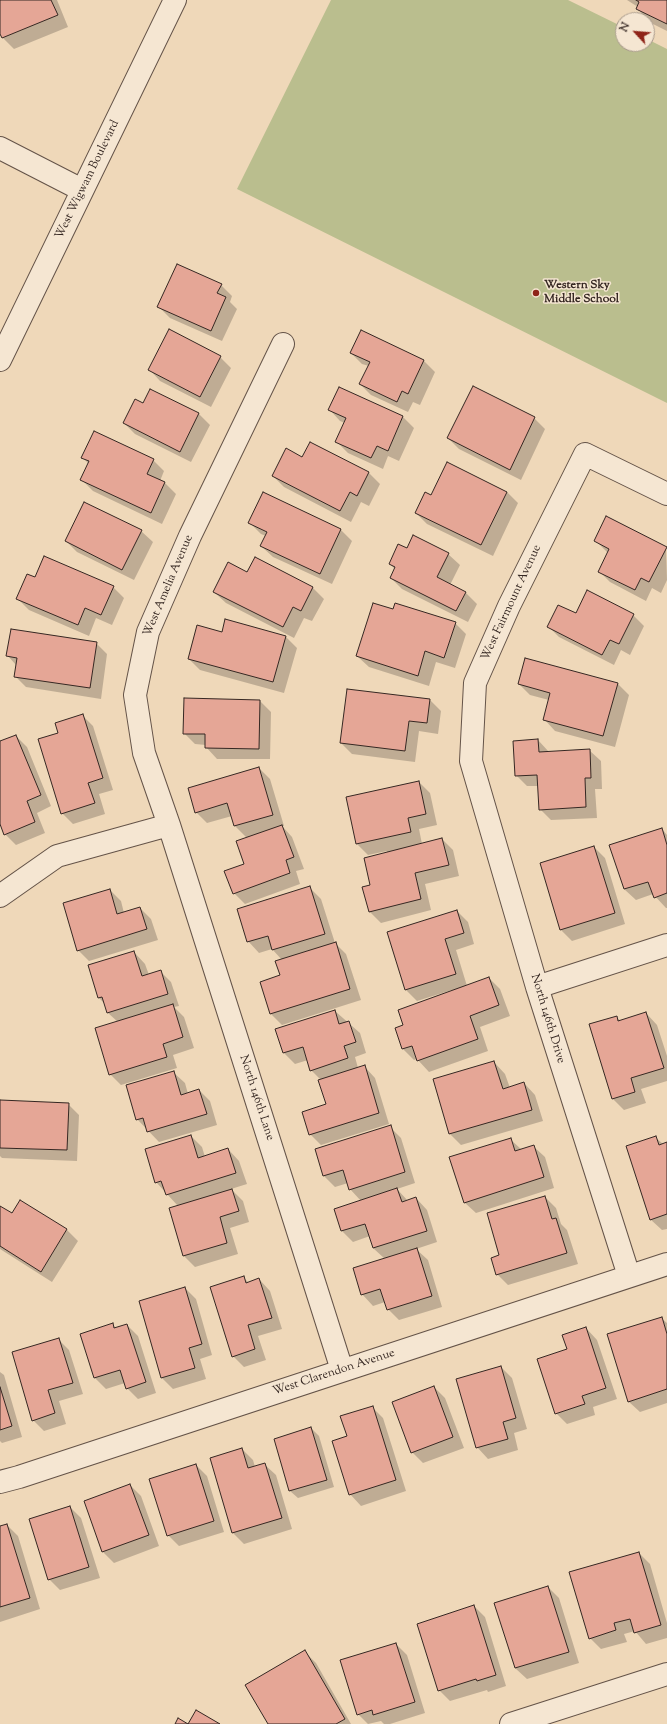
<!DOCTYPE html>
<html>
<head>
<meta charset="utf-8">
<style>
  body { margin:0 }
  #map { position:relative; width:667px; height:1724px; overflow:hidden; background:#efd8b9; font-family:"Sorts Mill Goudy",serif }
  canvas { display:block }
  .north { position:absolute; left:615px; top:12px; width:40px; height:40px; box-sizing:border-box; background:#f5e6d2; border:1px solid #a89a8c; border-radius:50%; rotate:296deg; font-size:11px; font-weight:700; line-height:16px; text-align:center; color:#352722 }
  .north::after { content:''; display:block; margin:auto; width:14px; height:18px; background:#8f2418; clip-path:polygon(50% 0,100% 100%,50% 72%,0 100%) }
</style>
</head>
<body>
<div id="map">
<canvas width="667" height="1724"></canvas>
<div class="north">N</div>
</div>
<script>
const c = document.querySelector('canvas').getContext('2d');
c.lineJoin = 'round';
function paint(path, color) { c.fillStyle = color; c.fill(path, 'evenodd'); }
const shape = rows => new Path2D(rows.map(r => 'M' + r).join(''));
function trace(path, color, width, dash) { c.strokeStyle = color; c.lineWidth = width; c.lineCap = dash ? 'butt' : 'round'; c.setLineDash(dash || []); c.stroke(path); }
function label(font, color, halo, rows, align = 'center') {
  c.font = font + ' "Sorts Mill Goudy",serif'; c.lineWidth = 3; c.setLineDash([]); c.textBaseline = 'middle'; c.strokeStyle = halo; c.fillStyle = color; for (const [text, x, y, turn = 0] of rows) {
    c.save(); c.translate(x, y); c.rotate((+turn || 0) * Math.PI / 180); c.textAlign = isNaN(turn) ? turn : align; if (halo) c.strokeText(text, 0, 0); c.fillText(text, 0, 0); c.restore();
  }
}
const green = shape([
  [331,0,568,0,623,27,623,44,647,44,647,39,667,49,667,403,237,189]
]);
const shadow = shape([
  [0,0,57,0,68,27,14,49,3,38,0,31],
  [627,0,667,0,667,31,651,23,637,8,638,7],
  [221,285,232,296,230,302,237,309,222,341,170,318,159,307],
  [361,331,424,361,435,372,420,405,413,402,408,412,371,395,360,384,369,366,362,364,351,353],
  [220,357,231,368,211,407,160,381,149,369],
  [339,388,403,417,414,428,399,461,388,456,383,469,348,453,337,442,345,423,340,421,329,409],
  [143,404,199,414,210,425,191,462,135,434,124,423],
  [534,418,545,429,521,480,459,449,448,438],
  [311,443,369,473,380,484,369,506,361,502,351,522,284,487,273,476,303,458],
  [83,458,153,460,164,471,160,481,165,483,176,494,162,524,93,491,82,480,89,464],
  [507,492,518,503,493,556,427,524,416,513,432,496],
  [263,494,341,530,352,541,332,584,273,557,261,546,266,536,261,534,250,523],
  [141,531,153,542,134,580,77,552,66,541],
  [413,537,448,554,460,565,450,585,465,592,477,604,468,622,402,589,391,578,395,569,390,564,407,549],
  [595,540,666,548,667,580,661,593,652,588,646,601,610,582,599,571,608,553],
  [248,573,313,588,324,599,312,621,304,618,294,638,226,603,214,592],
  [35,579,113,587,124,598,112,625,96,618,89,636,29,610,18,599],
  [394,611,455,623,466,634,455,668,436,662,429,686,369,667,357,656],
  [576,615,633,615,644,626,630,655,621,650,614,665,559,637,548,626],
  [225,621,286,637,297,648,284,693,200,670,189,659,222,633],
  [96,643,107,654,101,699,26,687,15,676,16,665,8,656],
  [519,684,618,684,629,695,615,747,555,731,544,719,549,700,530,695],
  [430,700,441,711,438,734,419,731,415,762,352,754,341,743],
  [260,701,271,712,270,759,217,759,206,747,206,745,195,744,184,733],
  [82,715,93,726,113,790,99,794,105,814,73,824,62,813,59,733],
  [16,736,27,747,51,806,37,813,45,833,16,845,5,834,0,821,0,743],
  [538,740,549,752,589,750,601,761,602,789,595,789,597,818,551,820,540,809,539,786,527,786,516,775],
  [259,768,270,779,284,826,282,826,292,837,304,869,296,871,300,884,245,904,234,893,245,864,247,838,235,826,232,816,207,823,196,812],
  [419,782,430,793,437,825,419,829,422,844,442,839,453,850,459,876,425,884,431,910,381,923,369,911,371,885,387,851,368,855,357,844,347,798],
  [662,829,667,835,667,908,666,908,653,894,636,900,624,889,611,846],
  [594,847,605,858,625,924,572,941,561,930],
  [310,888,321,899,335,943,346,954,361,1000,282,1025,271,1014,261,983,281,976,282,960,272,949,259,953,248,941],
  [110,890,121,901,124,913,140,908,151,919,158,940,89,961,78,950],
  [457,911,468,922,474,944,456,950,467,986,489,978,500,989,510,1016,480,1027,488,1051,429,1072,417,1059,414,1060,403,1049,396,1028,405,1025,453,991,452,990,417,1001,406,990],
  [134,952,145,964,149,975,160,971,171,982,179,1006,174,1007,184,1017,194,1048,173,1055,177,1068,121,1085,110,1074,118,1022,108,1013,105,1004,99,998,89,966],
  [335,1011,360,1033,366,1053,355,1057,358,1068,364,1066,375,1078,389,1124,321,1145,310,1134,327,1105,321,1080,311,1070,308,1060,295,1064,284,1053],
  [646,1013,657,1025,667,1056,667,1081,641,1089,646,1103,624,1110,613,1099,590,1025,616,1017,621,1021],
  [494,1062,505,1074,510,1088,524,1083,535,1095,543,1121,461,1145,450,1134,434,1080],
  [173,1072,185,1083,188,1094,199,1090,210,1101,217,1125,159,1142,137,1119],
  [0,1101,68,1104,79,1115,77,1161,2,1158,0,1156],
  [390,1127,401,1138,415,1183,397,1189,408,1201,416,1198,427,1210,437,1242,416,1249,428,1260,442,1307,399,1320,388,1309,385,1302,373,1306,362,1294,385,1259,373,1248,370,1236,353,1242,342,1231,361,1201,350,1189,348,1183,335,1187,324,1176,316,1149],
  [191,1136,202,1147,205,1157,228,1149,239,1161,247,1184,231,1189,243,1201,249,1222,230,1228,238,1254,195,1267,184,1256,178,1206,156,1182],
  [655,1137,663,1144,667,1143,667,1229,662,1230,650,1219],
  [510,1139,522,1150,533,1146,545,1157,554,1188,476,1213,464,1202],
  [545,1197,556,1208,561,1224,567,1230,578,1264,508,1285,497,1274,501,1256],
  [20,1201,67,1230,78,1241,52,1282,0,1249,0,1207,12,1214],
  [243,1277,249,1283,259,1279,270,1291,282,1329,258,1336,266,1360,244,1367,233,1356],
  [185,1288,196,1299,212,1355,200,1359,206,1379,173,1389,162,1378,140,1302],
  [661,1318,667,1323,667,1403,640,1412,628,1401],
  [112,1324,116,1328,127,1325,138,1336,156,1393,138,1399,127,1388,125,1383,106,1389,95,1378],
  [586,1328,597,1340,617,1399,593,1407,595,1415,567,1424,556,1413,568,1350],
  [58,1339,69,1350,83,1394,59,1401,66,1424,44,1431,33,1420],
  [501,1367,512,1378,527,1429,514,1433,518,1450,488,1459,477,1447],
  [0,1372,4,1375,22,1437,2,1443,0,1441],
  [434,1387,445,1398,464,1448,423,1463,412,1452],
  [372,1407,383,1418,406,1491,361,1506,350,1494,348,1437],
  [311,1428,319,1436,334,1487,298,1498,290,1491],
  [242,1449,253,1460,255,1467,264,1464,276,1475,292,1529,244,1544,233,1533],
  [196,1465,207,1476,224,1532,179,1546,168,1535],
  [130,1485,141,1496,159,1546,114,1563,103,1552],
  [70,1507,81,1518,100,1578,60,1590,49,1579],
  [7,1525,18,1536,40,1609,0,1622,0,1527],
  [639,1553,650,1564,667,1623,667,1638,646,1644,635,1631,624,1634,627,1642,601,1649,590,1638],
  [548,1587,559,1598,579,1663,527,1679,515,1668,495,1603],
  [474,1606,485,1617,506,1686,488,1692,487,1690,450,1701,439,1690],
  [396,1644,407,1655,425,1713,390,1724,384,1724,381,1721,368,1724,358,1714],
  [305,1652,316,1663,351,1724,269,1724]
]);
const building = shape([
  [0,0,51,0,58,15,2,38,0,34,0,0],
  [636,0,667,0,667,24,636,9,639,2,636,0],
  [177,264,222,284,217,293,226,297,211,331,157,307,177,264],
  [169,329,221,356,200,397,148,370,169,329],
  [361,330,424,360,408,394,402,391,397,402,359,384,370,362,350,353,361,330],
  [473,386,535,417,510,470,447,438,473,386],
  [339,387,403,416,388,451,377,446,371,458,335,442,346,418,328,410,339,387],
  [150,389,199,413,180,452,123,423,135,399,143,403,150,389],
  [94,431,154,459,147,474,165,482,151,513,80,480,89,461,81,458,94,431],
  [310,442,369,472,357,496,350,492,340,511,272,476,286,448,302,457,310,442],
  [447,462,507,492,481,545,415,513,425,492,431,495,447,462],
  [263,492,341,529,320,574,260,546,267,532,248,523,263,492],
  [84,502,142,530,122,570,65,541,84,502],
  [606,516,667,547,649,582,641,578,635,590,598,572,609,549,594,541,606,516],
  [413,535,449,553,437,577,466,592,456,611,390,578,395,567,389,564,398,544,407,548,413,535],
  [44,556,114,586,101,615,85,608,78,625,16,599,27,574,35,577,44,556],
  [255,557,313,587,301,611,293,607,283,627,213,592,228,562,247,572,255,557],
  [587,590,634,614,619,644,610,640,602,655,547,627,558,605,576,613,587,590],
  [373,603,393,609,395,603,456,622,444,658,425,651,418,676,356,656,373,603],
  [225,619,286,636,273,682,188,659,197,625,222,632,225,619],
  [11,629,97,642,90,688,14,677,17,658,6,656,11,629],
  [525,658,618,683,603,736,543,720,550,693,518,684,525,658],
  [347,689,430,699,427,723,409,721,405,751,340,743,347,689],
  [184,698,260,700,259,749,205,748,205,734,183,734,184,698],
  [83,714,103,778,88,783,95,803,61,814,38,739,58,733,55,723,83,714],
  [16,735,41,795,27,801,35,822,4,835,0,824,0,741,16,735],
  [538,739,539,752,590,749,591,778,585,778,586,807,539,810,537,775,515,776,513,741,538,739],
  [259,767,273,815,234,826,227,803,195,813,188,788,259,767],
  [419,781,426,814,408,818,411,832,356,844,346,797,419,781],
  [282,825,294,857,286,860,290,873,233,894,224,871,244,864,236,841,282,825],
  [662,828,667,845,667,893,654,898,648,882,624,889,609,845,662,828],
  [442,838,449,865,415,873,421,899,369,912,362,887,370,885,364,858,442,838],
  [594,846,615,913,560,930,540,863,594,846],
  [310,886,325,934,272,950,268,936,247,942,237,909,310,886],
  [110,889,117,914,140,907,147,929,77,951,63,903,110,889],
  [457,910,464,933,445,939,456,974,405,990,387,932,457,910],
  [336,942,350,989,270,1014,260,982,280,975,275,961,336,942],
  [134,951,142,976,161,970,168,994,107,1013,102,997,98,998,88,965,134,951],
  [489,977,499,1005,470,1016,478,1039,417,1061,412,1046,402,1049,395,1028,403,1025,398,1010,489,977],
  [173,1004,183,1037,163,1044,167,1057,109,1075,95,1028,173,1004],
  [335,1010,339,1024,349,1021,356,1042,344,1046,348,1058,310,1071,303,1047,283,1053,275,1029,335,1010],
  [646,1012,664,1068,631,1078,635,1092,612,1099,589,1024,617,1016,618,1021,646,1012],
  [494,1061,503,1089,524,1082,532,1110,449,1134,433,1079,494,1061],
  [365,1065,379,1113,309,1135,302,1112,326,1104,318,1080,365,1065],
  [174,1071,181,1095,199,1089,207,1114,147,1132,143,1118,136,1120,126,1085,174,1071],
  [0,1100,69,1103,67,1150,0,1148,0,1100],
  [391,1125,405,1172,349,1190,343,1170,323,1176,315,1149,391,1125],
  [191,1135,198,1158,228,1148,236,1173,166,1195,161,1181,155,1183,145,1149,191,1135],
  [656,1136,659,1145,667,1142,667,1214,650,1220,626,1146,656,1136],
  [511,1138,515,1151,534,1145,544,1177,464,1203,449,1157,511,1138],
  [397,1188,402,1202,416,1197,427,1231,373,1248,365,1224,341,1231,334,1209,397,1188],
  [232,1189,239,1211,220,1217,227,1243,183,1256,169,1208,232,1189],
  [545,1196,552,1219,556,1218,567,1253,496,1275,491,1258,499,1255,487,1213,545,1196],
  [20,1200,67,1229,41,1272,0,1246,0,1206,12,1213,20,1200],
  [417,1248,432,1296,387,1310,380,1289,361,1295,353,1268,417,1248],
  [244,1276,246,1283,259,1278,272,1318,248,1325,255,1349,232,1357,210,1287,244,1276],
  [185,1287,202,1344,189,1348,195,1368,161,1378,139,1301,185,1287],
  [662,1317,667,1334,667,1389,628,1402,607,1334,662,1317],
  [113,1323,114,1328,127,1324,146,1382,126,1389,120,1370,94,1378,80,1334,113,1323],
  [586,1327,606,1388,582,1396,585,1404,555,1414,537,1359,567,1349,562,1335,586,1327],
  [59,1338,73,1383,48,1390,55,1413,32,1421,12,1352,59,1338],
  [501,1366,516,1418,503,1422,508,1439,476,1448,456,1379,501,1366],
  [434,1386,453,1437,411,1453,392,1402,434,1386],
  [0,1387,12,1426,0,1430,0,1387],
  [373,1406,396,1480,349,1495,332,1441,347,1436,340,1416,373,1406],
  [311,1427,327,1480,289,1491,274,1439,311,1427],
  [242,1448,248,1468,265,1463,282,1518,232,1533,210,1458,242,1448],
  [196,1464,214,1521,167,1536,149,1479,196,1464],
  [130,1484,149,1535,102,1552,84,1501,130,1484],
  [70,1506,89,1567,48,1580,29,1519,70,1506],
  [7,1524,30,1598,0,1607,0,1526,7,1524],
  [639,1552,661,1625,634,1633,630,1619,614,1623,616,1630,589,1639,569,1572,639,1552],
  [548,1586,569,1652,515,1668,494,1603,548,1586],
  [474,1605,496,1675,477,1681,476,1679,438,1691,417,1624,474,1605],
  [396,1643,415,1702,373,1715,372,1710,357,1715,340,1660,396,1643],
  [305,1650,345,1719,336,1724,268,1724,245,1685,305,1650],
  [196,1710,220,1724,188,1724,196,1710],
  [178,1718,188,1724,175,1724,178,1718]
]);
const minor = shape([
  [0,148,82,190],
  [0,360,175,0],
  [169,825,342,1370],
  [0,896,57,856,169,825,144,753,135,695,148,632,190,536,283,344],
  [537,987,667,945],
  [629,1276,537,987,471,761,475,683,509,606,585,454,667,494],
  [0,1482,19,1477,667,1264],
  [511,1724,667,1674]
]);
const markers = [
  [536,293,4,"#8f2418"]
];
const streetNames = [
  ["West Wigwam Boulevard",88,180,-64],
  ["West Amelia Avenue",169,586,-67],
  ["West Fairmount Avenue",512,603,-65],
  ["North 146th Drive",547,1019,73],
  ["North 146th Lane",256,1098,72],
  ["West Clarendon Avenue",334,1373,-18]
];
const poiNames = [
  ["Western Sky",544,286],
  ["Middle School",544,300]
];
paint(green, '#babe8e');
paint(shadow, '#0003');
paint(building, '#e5a696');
trace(building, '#352722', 1);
trace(minor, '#645348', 24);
trace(minor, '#f5e6d2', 22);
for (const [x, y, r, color] of markers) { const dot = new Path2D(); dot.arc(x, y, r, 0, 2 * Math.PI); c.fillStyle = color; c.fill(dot); trace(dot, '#f5e6d2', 1.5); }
label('12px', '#352722', '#f5e6d2', streetNames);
label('bold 12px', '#352722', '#f5e6d2', poiNames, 'left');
</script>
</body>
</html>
